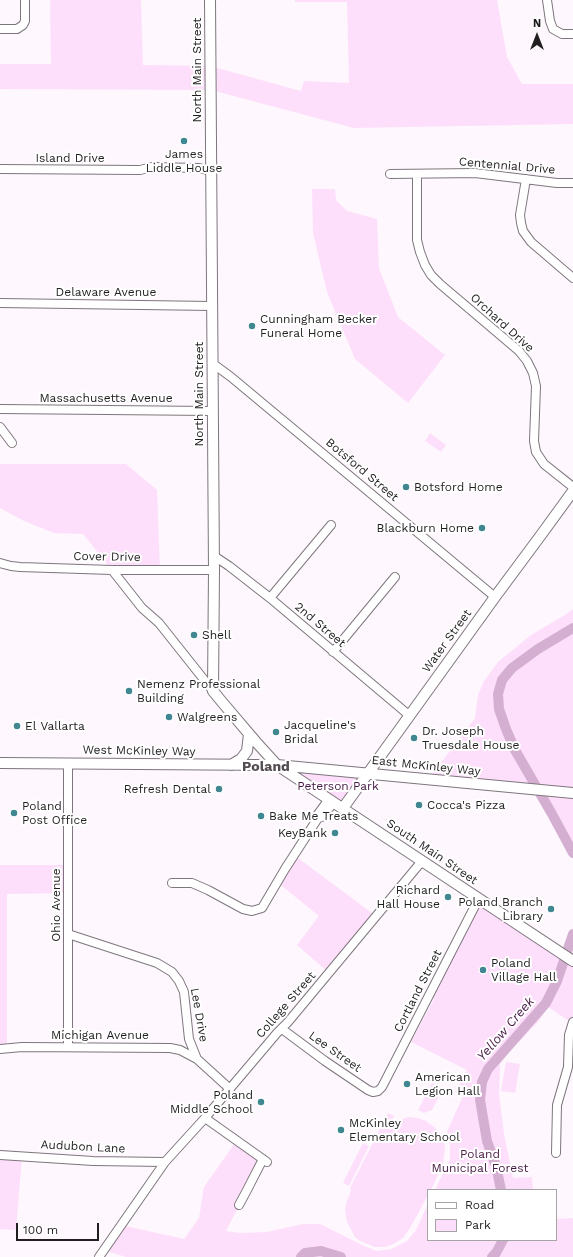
<!DOCTYPE html>
<html>
<head>
<meta charset="utf-8">
<style>
  body { margin:0 }
  #map { position:relative; width:573px; height:1257px; overflow:hidden; background:#fef7fd; font-family:"Work Sans",sans-serif }
  canvas { display:block }
  .legend { position:absolute; left:427px; top:1189px; width:130px; height:52px; box-sizing:border-box; background:#fff; border:1px solid #a6a5a6; margin:0; padding:5px 7px; list-style:none; font-size:12px; color:#211e20 }
  .legend li { display:flex; align-items:center; gap:8px; height:20px }
  .legend b { width:20px; border:1px solid #a6a5a6 }
  .north { position:absolute; left:517px; top:16px; width:40px; height:40px; -webkit-text-stroke:3px #fff; paint-order:stroke; rotate:0deg; font-size:11px; font-weight:700; line-height:16px; text-align:center; color:#211e20 }
  .north::after { content:''; display:block; margin:auto; width:14px; height:18px; background:#211e20; clip-path:polygon(50% 0,100% 100%,50% 72%,0 100%) }
  .scale { position:absolute; left:16px; top:1223px; width:83px; height:18px; box-sizing:border-box; border:2px solid #211e20; border-top:0; padding-left:5px; font-size:12px; line-height:14px; white-space:nowrap; color:#211e20; -webkit-text-stroke:3px #fff; paint-order:stroke }
</style>
</head>
<body>
<div id="map">
<canvas width="573" height="1257"></canvas>
<ul class="legend">
<li><b style="height:5px;background:#fff"></b>Road</li>
<li><b style="height:11px;background:#fedffb"></b>Park</li>
</ul>
<div class="north">N</div>
<div class="scale">100 m</div>
</div>
<script>
const c = document.querySelector('canvas').getContext('2d');
c.lineJoin = 'round';
function paint(path, color) { c.fillStyle = color; c.fill(path, 'evenodd'); }
const shape = rows => new Path2D(rows.map(r => 'M' + r).join(''));
function trace(path, color, width, dash) { c.strokeStyle = color; c.lineWidth = width; c.lineCap = dash ? 'butt' : 'round'; c.setLineDash(dash || []); c.stroke(path); }
function label(font, color, halo, rows, align = 'center') {
  c.font = font + ' "Work Sans",sans-serif'; c.lineWidth = 4; c.setLineDash([]); c.textBaseline = 'middle'; c.strokeStyle = halo; c.fillStyle = color; for (const [text, x, y, turn = 0] of rows) {
    c.save(); c.translate(x, y); c.rotate((+turn || 0) * Math.PI / 180); c.textAlign = isNaN(turn) ? turn : align; if (halo) c.strokeText(text, 0, 0); c.fillText(text, 0, 0); c.restore();
  }
}
const green = shape([
  [50,0,141,0,143,65,210,66,301,91,304,81,349,83,347,2,295,2,295,0,497,0,507,57,522,84,573,84,573,124,354,128,211,90,0,89,0,64,51,64],
  [312,189,335,189,336,200,347,211,377,219,379,268,398,317,445,355,408,403,355,359,327,292,313,233],
  [430,433,446,445,441,452,425,441],
  [0,464,126,464,157,490,160,570,112,570,83,534,54,533,24,521,0,508],
  [573,609,573,853,539,790,428,780,475,718,478,695,484,681,498,662,531,635,565,615],
  [277,765,368,774,343,808],
  [294,855,376,916,329,973,297,945,319,916,277,882],
  [0,865,67,865,68,893,7,894,7,1049,0,1049],
  [479,898,565,955,573,934,573,1022,572,1023,548,1007,538,1022,510,1051,500,1064,499,1095,504,1134,513,1178,532,1177,533,1190,435,1190,450,1159,450,1145,447,1132,463,1096,455,1092,467,1070,411,1042,434,999,428,996],
  [506,1062,520,1064,515,1093,501,1091],
  [432,1083,443,1089,432,1110,424,1113,418,1110],
  [388,1113,394,1116,391,1123,408,1117,418,1118,426,1121,433,1126,439,1132,443,1139,445,1147,444,1156,443,1164,432,1188,431,1190,428,1190,428,1195,410,1228,403,1238,392,1245,385,1247,375,1247,360,1241,355,1237,348,1224,346,1217,345,1209,347,1201,351,1191,350,1188],
  [237,1140,263,1159,226,1231,240,1233,267,1232,303,1224,320,1224,364,1246,377,1251,391,1249,407,1241,416,1230,428,1204,428,1240,556,1240,556,1219,573,1218,573,1257,126,1257,103,1250,121,1225,184,1239,199,1218,204,1187],
  [363,1143,369,1146,349,1186,343,1183],
  [0,1155,22,1156,16,1230,0,1229]
]);
const river = shape([
  [573,628,538,649,512,668,502,680,498,694,499,709,506,729,515,750,552,814,573,853],
  [501,1190,496,1166,487,1141,480,1100,482,1082,488,1069,546,1003,557,981,573,934],
  [301,1257,305,1253,321,1251,341,1257],
  [492,1257,496,1253,503,1240]
]);
const minor = shape([
  [547,0,550,21,553,29,562,34,573,34],
  [0,29,17,29,23,25,25,21,25,0],
  [0,169,140,170,152,167,199,168,211,171],
  [390,174,475,173,557,183,573,183],
  [417,174,417,240,420,252,425,265,431,275,440,284,519,351,527,361,533,373,536,386,534,441,536,452,544,464,573,487],
  [526,179,520,215,521,223,523,231,531,242,573,278],
  [0,303,212,306],
  [212,363,231,377,495,597],
  [0,409,212,411],
  [0,427,12,443],
  [214,556,229,566,270,598,410,716],
  [0,563,11,566,20,567,112,570,214,570],
  [112,570,142,608,159,623,213,691],
  [270,598,331,525],
  [333,652,395,577],
  [68,763,68,1047],
  [318,818,322,817,334,802],
  [172,883,192,883,208,890,243,909,252,911,262,908,285,869,318,818,318,814,329,799],
  [68,934,157,963,172,972,179,981,184,992,189,1039,197,1059,230,1089],
  [282,1029,325,1061,368,1090,373,1092,378,1091,382,1087,479,898],
  [0,1049,22,1047,170,1048,180,1050,197,1059],
  [205,1118,267,1162],
  [556,1153,557,1105,568,1067,569,1035,573,1022],
  [0,1155,93,1161,165,1162],
  [239,1205,246,1192,263,1159],
  [99,1257,165,1162,205,1118,277,1033,288,1022,422,861]
]);
const major = shape([
  [210,0,214,570,213,691,222,702,256,742,277,765,573,961],
  [0,763,277,765,573,793],
  [231,765,241,759,247,751,249,734],
  [343,808,495,597,541,535,573,491]
]);
const markers = [
  [184,141,4,"#418792"],
  [252,326,4,"#418792"],
  [406,487,4,"#418792"],
  [482,528,4,"#418792"],
  [194,635,4,"#418792"],
  [129,691,4,"#418792"],
  [169,717,4,"#418792"],
  [17,726,4,"#418792"],
  [276,732,4,"#418792"],
  [414,738,4,"#418792"],
  [219,789,4,"#418792"],
  [419,805,4,"#418792"],
  [14,813,4,"#418792"],
  [261,816,4,"#418792"],
  [335,833,4,"#418792"],
  [448,897,4,"#418792"],
  [551,909,4,"#418792"],
  [483,970,4,"#418792"],
  [407,1084,4,"#418792"],
  [261,1102,4,"#418792"],
  [341,1130,4,"#418792"]
];
const streetNames = [
  ["North Main Street",197,70,-90],
  ["Island Drive",70,158],
  ["Centennial Drive",507,166,5],
  ["Delaware Avenue",106,292],
  ["Orchard Drive",502,323,42],
  ["North Main Street",199,394,-90],
  ["Massachusetts Avenue",106,398],
  ["Botsford Street",362,470,40],
  ["Cover Drive",107,557,1],
  ["2nd Street",320,625,40],
  ["Water Street",447,641,-54],
  ["West McKinley Way",139,751,1],
  ["East McKinley Way",426,766,6],
  ["South Main Street",432,852,34],
  ["Ohio Avenue",56,905,-90],
  ["Cortland Street",418,991,-63],
  ["College Street",286,1005,-49],
  ["Lee Drive",199,1015,80],
  ["Michigan Avenue",100,1035],
  ["Lee Street",335,1052,35],
  ["Audubon Lane",83,1147,3]
];
const poiNames = [
  ["James",184,154,"center"],
  ["Liddle House",184,168,"center"],
  ["Cunningham Becker",260,319],
  ["Funeral Home",260,333],
  ["Botsford Home",414,487],
  ["Blackburn Home",474,528,"right"],
  ["Shell",202,635],
  ["Nemenz Professional",137,684],
  ["Building",137,698],
  ["Walgreens",177,717],
  ["Jacqueline's",284,725],
  ["Bridal",284,739],
  ["El Vallarta",25,726],
  ["Dr. Joseph",422,731],
  ["Truesdale House",422,745],
  ["Refresh Dental",211,789,"right"],
  ["Cocca's Pizza",427,805],
  ["Poland",22,806],
  ["Post Office",22,820],
  ["Bake Me Treats",269,816],
  ["KeyBank",327,833,"right"],
  ["Richard",440,890,"right"],
  ["Hall House",440,904,"right"],
  ["Poland Branch",543,902,"right"],
  ["Library",543,916,"right"],
  ["Poland",491,963],
  ["Village Hall",491,977],
  ["American",415,1077],
  ["Legion Hall",415,1091],
  ["Poland",253,1095,"right"],
  ["Middle School",253,1109,"right"],
  ["McKinley",349,1123],
  ["Elementary School",349,1137]
];
const parkNames = [
  ["Peterson Park",338,786],
  ["Poland",480,1154],
  ["Municipal Forest",480,1168]
];
const waterNames = [
  ["Yellow Creek",506,1029,-49]
];
const quarterNames = [
  ["Poland",266,767]
];
paint(green, '#fedffb');
trace(river, '#d5afd1', 10);
trace(minor, '#7e767d', 10);
trace(major, '#7e767d', 12);
trace(minor, '#fff', 8);
trace(major, '#fff', 10);
for (const [x, y, r, color] of markers) { const dot = new Path2D(); dot.arc(x, y, r, 0, 2 * Math.PI); c.fillStyle = color; c.fill(dot); trace(dot, '#fff', 1.5); }
label('12px', '#211e20', '#fff', streetNames);
label('12px', '#211e20', '#fff', poiNames, 'left');
label('12px', '#471945', '#fff', parkNames);
label('italic 13px', '#471a45', '#fff', waterNames);
label('bold 14px', '#534c52', '#fff', quarterNames);
</script>
</body>
</html>
